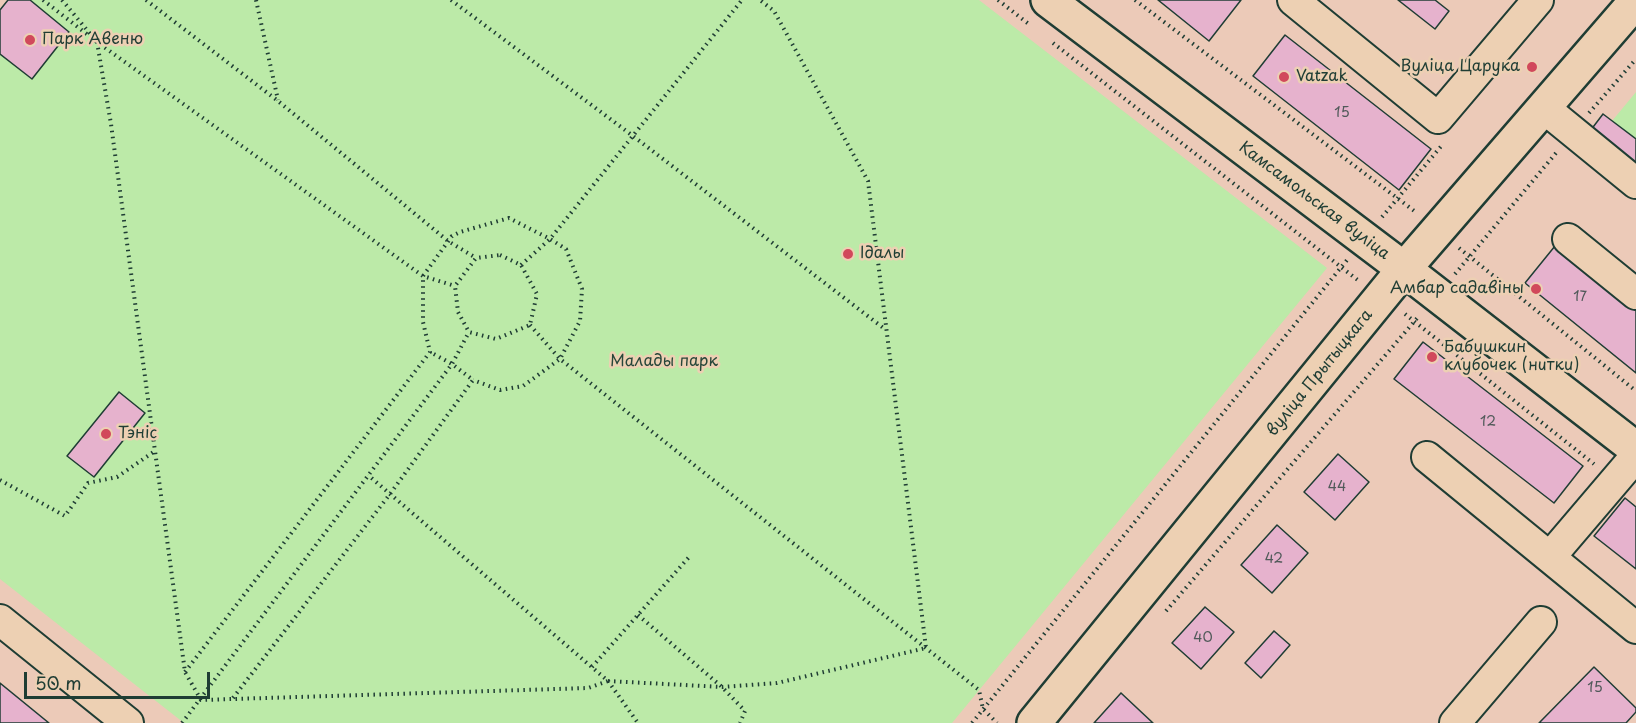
<!DOCTYPE html>
<html>
<head>
<meta charset="utf-8">
<style>
  body { margin:0 }
  #map { position:relative; width:1636px; height:723px; overflow:hidden; background:#eccab8; font-family:"Playpen Sans",sans-serif }
  canvas { display:block }
  .scale { position:absolute; left:24px; top:672px; width:186px; height:27px; box-sizing:border-box; border:3px solid #1f3d34; border-top:0; padding-left:8px; font-size:18px; line-height:21px; white-space:nowrap; color:#1f3d34; -webkit-text-stroke:4px #edd0b3; paint-order:stroke }
</style>
</head>
<body>
<div id="map">
<canvas width="1636" height="723"></canvas>
<div class="scale">50 m</div>
</div>
<script>
const c = document.querySelector('canvas').getContext('2d');
c.lineJoin = 'round';
function paint(path, color) { c.fillStyle = color; c.fill(path, 'evenodd'); }
const shape = rows => new Path2D(rows.map(r => 'M' + r).join(''));
function trace(path, color, width, dash) { c.strokeStyle = color; c.lineWidth = width; c.lineCap = dash ? 'butt' : 'round'; c.setLineDash(dash || []); c.stroke(path); }
function label(font, color, halo, rows, align = 'center') {
  c.font = font + ' "Playpen Sans",sans-serif'; c.lineWidth = 5; c.setLineDash([]); c.textBaseline = 'middle'; c.strokeStyle = halo; c.fillStyle = color; for (const [text, x, y, turn = 0] of rows) {
    c.save(); c.translate(x, y); c.rotate((+turn || 0) * Math.PI / 180); c.textAlign = isNaN(turn) ? turn : align; if (halo) c.strokeText(text, 0, 0); c.fillText(text, 0, 0); c.restore();
  }
}
const green = shape([
  [12,0,979,0,1327,268,952,723,184,723,0,579,0,16],
  [1636,92,1636,139,1612,121]
]);
const building = shape([
  [8,0,30,0,69,32,32,79,0,54,0,10,8,0],
  [1158,0,1241,0,1209,41,1158,0],
  [1398,0,1435,0,1449,11,1435,29,1398,0],
  [1285,35,1431,149,1399,190,1253,76,1285,35],
  [1603,114,1636,139,1636,178,1584,139,1603,114],
  [1555,246,1636,311,1636,373,1525,283,1555,246],
  [1423,342,1583,466,1554,503,1394,379,1423,342],
  [119,392,145,413,94,477,67,456,119,392],
  [1338,454,1369,482,1335,520,1304,492,1338,454],
  [1625,498,1636,507,1636,569,1594,536,1625,498],
  [1277,525,1308,553,1272,593,1241,565,1277,525],
  [1205,607,1234,632,1201,669,1172,643,1205,607],
  [1274,631,1290,645,1261,678,1245,663,1274,631],
  [1594,667,1636,708,1636,712,1626,723,1539,723,1594,667],
  [0,683,49,723,0,723,0,683],
  [1121,693,1153,723,1094,723,1121,693]
]);
const path = shape([
  [43,0,97,42,423,276,455,286],
  [62,0,92,36],
  [146,0,278,101,448,241,476,258],
  [256,0,278,100],
  [451,0,633,136,886,330],
  [998,0,1030,25],
  [1135,0,1417,213],
  [97,42,111,124,155,451],
  [1053,43,1359,281],
  [1589,113,1636,59],
  [1382,217,1443,144],
  [1459,248,1636,391],
  [500,255,521,265,537,294,530,325,496,339,469,332,458,312,455,286,476,258,500,255],
  [521,265,550,239,742,0],
  [1455,274,1556,153],
  [1405,314,1594,464],
  [530,325,560,359,979,690,983,709,997,723],
  [0,480,65,516,88,483,117,477,155,451,185,672,201,700,588,688,608,681,368,475],
  [1166,611,1419,316],
  [638,615,722,687,745,711,740,723],
  [592,667,690,556],
  [185,672,430,352,423,322,423,276,452,236,460,232,509,218,550,239,566,249,582,289,580,321,560,359,523,386,500,390,473,380],
  [608,681,722,687,777,683,926,648,868,181,774,11,760,0],
  [608,681,638,723],
  [233,698,390,494,473,380,452,364,430,352],
  [182,723,452,364,469,332],
  [972,723,1347,260]
]);
const minor = shape([
  [1293,0,1438,118,1538,0],
  [1544,108,1636,183],
  [1568,239,1636,294],
  [1427,457,1636,628],
  [1550,557,1636,456],
  [0,620,128,723],
  [1455,723,1541,622]
]);
const major = shape([
  [1048,0,1404,269,1636,449],
  [1034,723,1404,269,1636,1]
]);
const markers = [
  [30,40,6,"#d1495b"],
  [1532,67,6,"#d1495b"],
  [1284,77,6,"#d1495b"],
  [848,254,6,"#d1495b"],
  [1536,289,6,"#d1495b"],
  [1432,357,6,"#d1495b"],
  [106,434,6,"#d1495b"]
];
const numberNames = [
  ["15",1342,113],
  ["17",1580,297],
  ["12",1488,422],
  ["44",1337,487],
  ["42",1274,559],
  ["40",1203,638],
  ["15",1595,688]
];
const poiNames = [
  ["Парк Авеню",42,40],
  ["Вуліца Царука",1520,67,"right"],
  ["Vatzak",1296,77],
  ["Ідалы",860,254],
  ["Амбар садавіны",1524,289,"right"],
  ["Бабушкин",1444,348],
  ["клубочек (нитки)",1444,366],
  ["Тэніс",118,434]
];
const streetNames = [
  ["Камсамольская вуліца",1314,201,37],
  ["вуліца Прытыцкага",1320,373,-51]
];
const parkNames = [
  ["Малады парк",664,362]
];
paint(green, '#bceaa8');
paint(building, '#e6b2cd');
trace(building, '#1f3d34', 1.5);
trace(minor, '#1f3d34', 34);
trace(major, '#1f3d34', 38);
trace(path, '#1f3d34', 4, [1.5, 4.5]);
trace(minor, '#edd0b3', 30);
trace(major, '#edd0b3', 33);
for (const [x, y, r, color] of markers) { const dot = new Path2D(); dot.arc(x, y, r, 0, 2 * Math.PI); c.fillStyle = color; c.fill(dot); trace(dot, '#edd0b3', 2); }
label('14px', '#515a5a', null, numberNames);
label('16px', '#1f3d34', '#edd0b3', poiNames, 'left');
label('16px', '#1f3d34', '#edd0b3', streetNames);
label('16px', '#27463a', '#edd0b3', parkNames);
</script>
</body>
</html>
